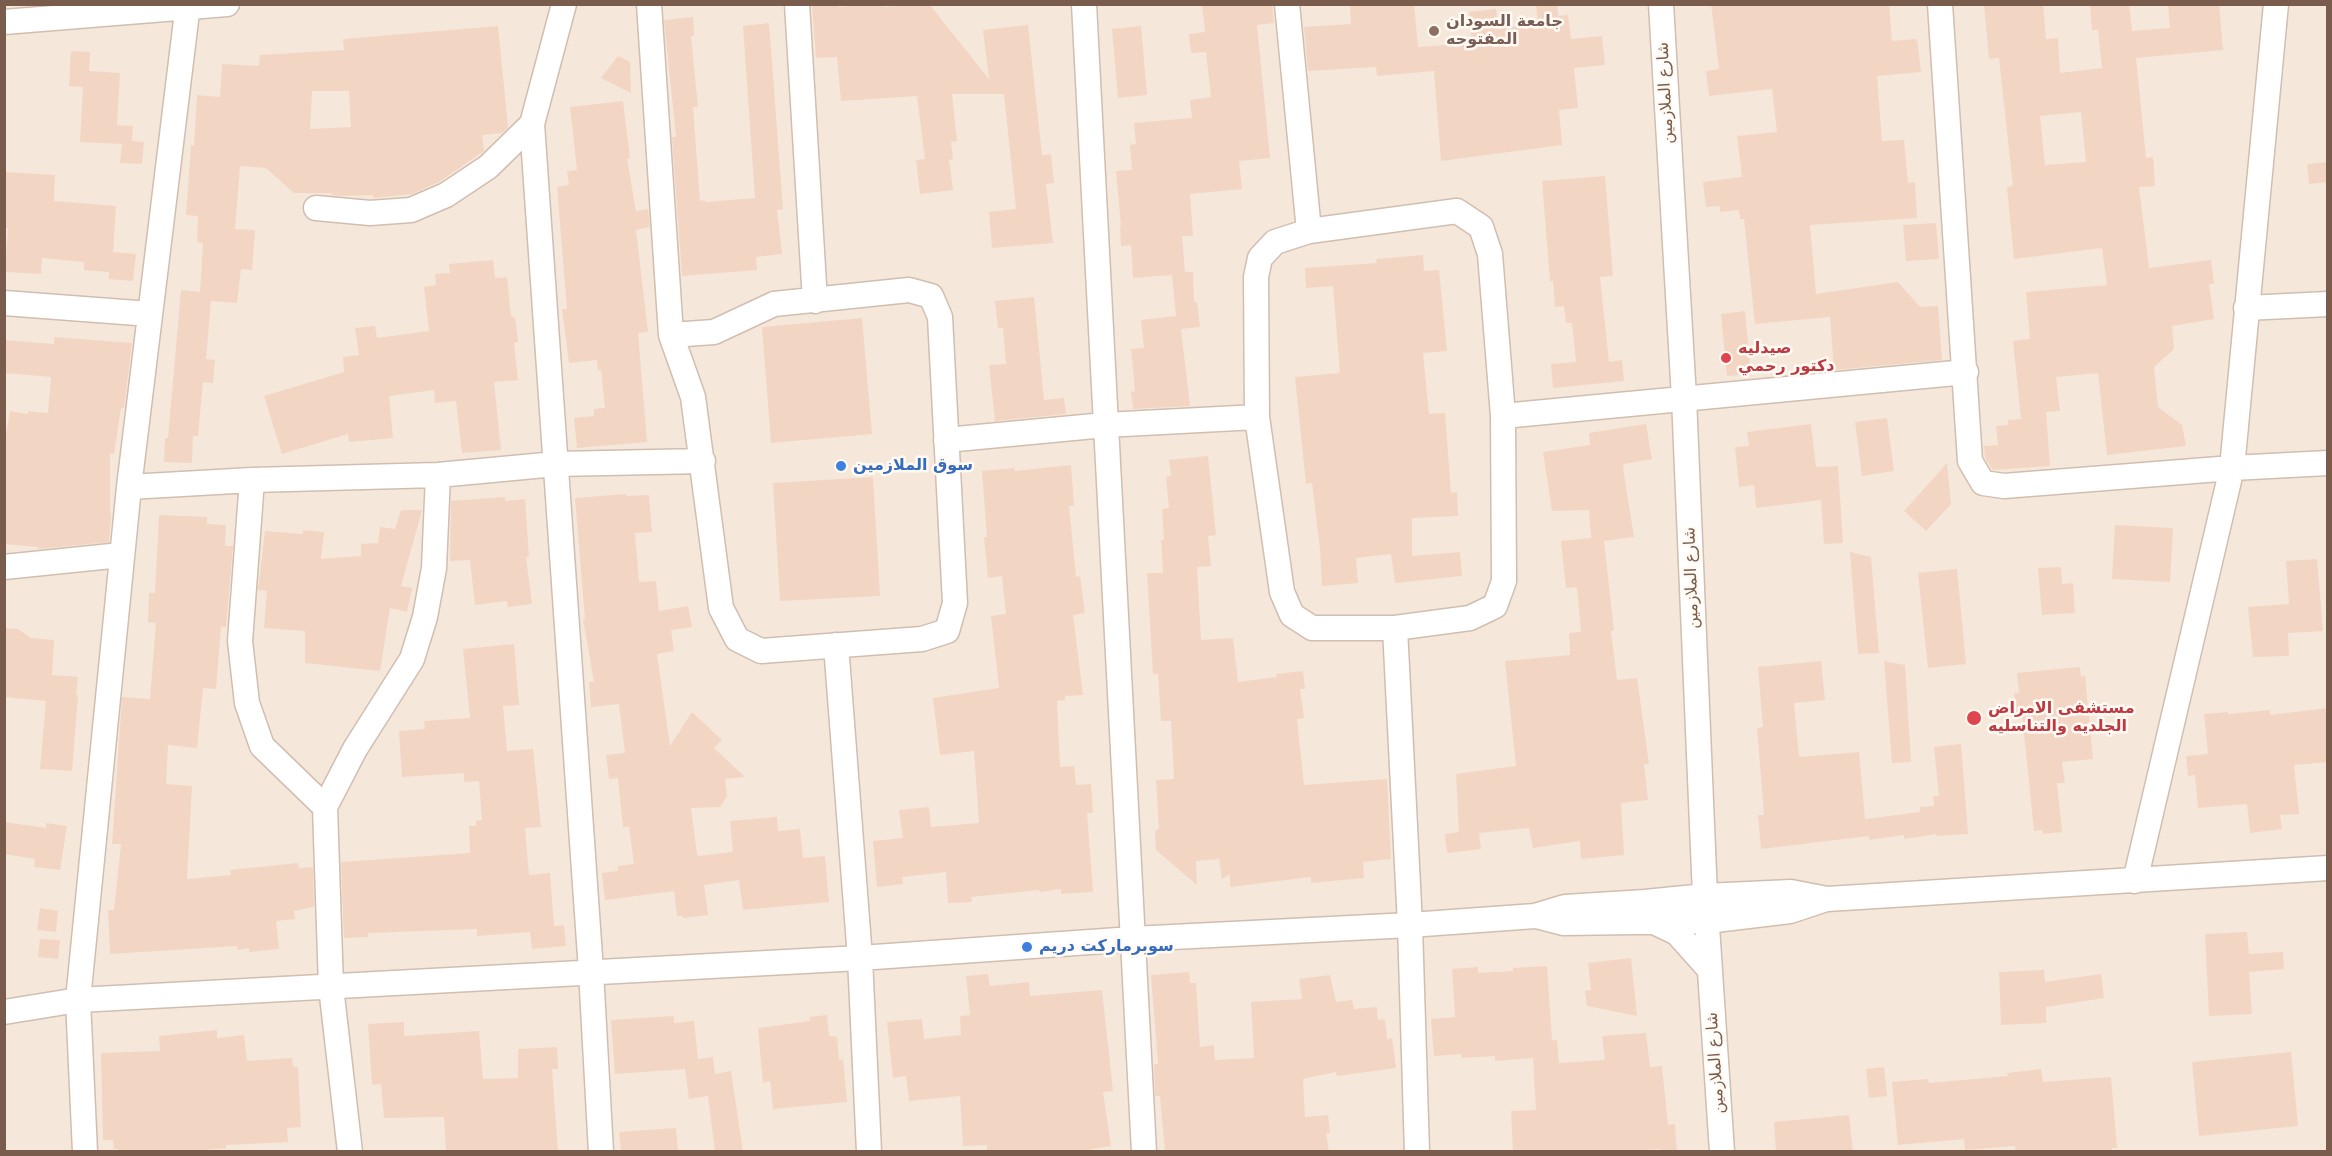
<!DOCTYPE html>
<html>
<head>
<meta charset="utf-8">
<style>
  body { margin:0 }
  #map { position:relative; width:2332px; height:1156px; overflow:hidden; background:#fdf6ec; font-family:"DejaVu Sans",sans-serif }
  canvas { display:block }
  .frame { position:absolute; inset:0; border:6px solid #7a5c4d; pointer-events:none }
</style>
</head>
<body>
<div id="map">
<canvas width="2332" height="1156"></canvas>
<div class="frame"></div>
</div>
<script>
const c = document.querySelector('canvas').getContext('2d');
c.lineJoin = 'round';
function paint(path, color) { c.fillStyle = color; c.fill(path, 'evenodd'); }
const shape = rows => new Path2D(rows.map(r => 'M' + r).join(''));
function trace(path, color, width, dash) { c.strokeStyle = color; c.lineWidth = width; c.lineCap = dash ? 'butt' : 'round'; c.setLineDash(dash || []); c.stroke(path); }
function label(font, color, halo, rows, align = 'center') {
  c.font = font + ' "DejaVu Sans","Noto Naskh Arabic",sans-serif'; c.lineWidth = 5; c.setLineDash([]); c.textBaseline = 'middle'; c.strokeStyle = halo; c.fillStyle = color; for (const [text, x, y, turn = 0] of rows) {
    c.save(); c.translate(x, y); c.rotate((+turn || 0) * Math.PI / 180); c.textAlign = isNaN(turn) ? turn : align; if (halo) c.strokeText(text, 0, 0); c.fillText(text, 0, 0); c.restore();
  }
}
const residential = shape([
  [5,5,2327,5,2327,1151,5,1151]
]);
const building = shape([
  [812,4,838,4,838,7,874,4,883,4,883,7,929,4,989,79,983,30,1028,25,1042,155,1051,154,1054,183,1046,184,1053,243,992,248,989,212,1016,209,1004,94,952,94,957,141,951,142,953,159,949,160,953,190,920,194,916,160,925,159,917,96,841,101,837,57,816,58],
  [1202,4,1272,4,1274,23,1257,25,1270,158,1239,161,1242,189,1190,194,1193,236,1182,236,1185,272,1193,272,1194,302,1197,302,1200,327,1181,329,1190,406,1133,409,1131,392,1135,391,1131,349,1144,348,1141,320,1176,316,1172,275,1133,278,1131,245,1121,246,1120,226,1121,226,1116,171,1132,170,1130,145,1136,144,1134,123,1192,118,1190,100,1211,97,1206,52,1191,53,1189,34,1205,32],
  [1350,4,1414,4,1418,47,1472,43,1469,12,1496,9,1498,28,1538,24,1536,4,1557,4,1558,16,1568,15,1571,39,1602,36,1605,65,1574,68,1578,108,1559,110,1562,145,1441,161,1434,71,1377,76,1376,67,1308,71,1304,27,1351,24],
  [1711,4,1889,4,1892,41,1917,39,1921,72,1877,76,1882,141,1904,140,1908,183,1915,182,1917,218,1810,225,1816,294,1898,282,1920,307,1938,306,1942,360,1834,370,1830,317,1755,324,1744,219,1740,219,1739,210,1720,212,1720,206,1706,207,1703,182,1742,177,1737,136,1777,132,1772,89,1709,96,1706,71,1719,69],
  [1984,4,2043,4,2046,39,2058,38,2060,73,2102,68,2098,30,2092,30,2090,4,2129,4,2132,31,2170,28,2168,4,2219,4,2223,50,2136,58,2146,158,2153,157,2155,186,2139,187,2149,268,2211,260,2214,284,2209,284,2214,319,2172,326,2174,349,2154,367,2158,407,2182,425,2186,446,2107,455,2098,373,2056,377,2060,411,2046,412,2050,466,1993,470,1985,458,1984,446,1998,445,1996,426,2008,425,2008,420,2021,419,2013,341,2030,339,2026,292,2107,285,2102,248,2014,259,2007,187,2013,186,1999,58,1989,59],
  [2081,112,2086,162,2045,165,2040,116],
  [693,17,694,36,691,36,698,107,693,107,700,201,705,200,705,202,755,198,743,26,769,23,783,209,777,210,782,254,756,257,757,270,682,276,672,137,676,137,664,20],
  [498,26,508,127,502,133,482,135,484,151,439,182,412,194,373,198,373,195,340,196,332,195,332,193,294,193,266,168,240,166,235,229,255,230,252,270,241,269,237,303,211,301,206,359,215,360,213,383,203,382,198,436,193,436,192,463,164,462,165,438,168,438,181,290,200,292,203,243,197,242,198,216,186,215,191,145,194,146,197,95,220,97,222,64,259,66,260,55,344,50,343,39],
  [312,91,349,91,351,127,310,129],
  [1141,26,1147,95,1118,98,1112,29],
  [71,51,90,52,89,71,120,73,117,125,133,126,132,141,144,142,142,164,120,163,122,144,80,142,83,87,69,86],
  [618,56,630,62,631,93,601,78],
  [623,101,630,158,627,159,636,211,648,209,650,227,636,230,648,332,638,333,647,442,577,448,574,418,594,416,594,409,605,408,601,370,598,370,597,360,569,363,562,309,567,309,557,187,569,185,567,171,577,170,570,107],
  [2328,162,2328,182,2309,184,2307,164],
  [4,172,55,175,54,201,116,206,113,252,136,254,133,281,109,279,109,272,84,270,84,262,42,258,41,274,5,272,8,228,4,228],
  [1605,176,1613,276,1600,277,1609,362,1622,360,1624,381,1553,388,1551,364,1576,362,1572,323,1566,323,1564,306,1555,307,1553,281,1550,281,1542,181],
  [1936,223,1939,259,1906,261,1903,225],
  [1423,255,1424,271,1439,270,1447,351,1423,353,1429,414,1445,413,1451,493,1457,492,1458,516,1412,518,1412,556,1460,552,1462,576,1395,583,1391,554,1356,558,1358,583,1322,586,1320,549,1312,483,1306,484,1295,377,1340,373,1333,286,1306,288,1305,268,1377,263,1376,259],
  [493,260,495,278,507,277,511,317,515,317,518,342,514,343,518,380,494,382,501,450,462,453,456,401,435,403,434,390,389,396,393,438,349,442,348,434,282,454,264,396,344,372,343,357,359,355,355,328,375,326,377,338,429,331,424,287,436,285,435,274,450,273,449,264],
  [1034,297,1044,400,1064,398,1066,414,995,421,989,365,1006,364,1003,328,998,328,995,301],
  [1745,311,1751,374,1727,376,1721,314],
  [862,318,872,434,771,443,762,327],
  [54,337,132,343,124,408,121,408,114,454,110,453,110,514,111,514,109,542,38,549,38,547,4,544,4,448,10,411,28,414,28,411,48,413,51,377,4,373,4,340,54,344],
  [1887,418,1894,471,1862,476,1855,422],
  [1646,424,1652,459,1624,464,1623,468,1634,537,1604,541,1614,631,1611,631,1617,680,1637,678,1649,764,1644,764,1648,800,1621,803,1624,855,1581,859,1580,841,1533,848,1529,828,1479,833,1481,849,1447,853,1445,834,1459,832,1456,774,1516,766,1505,661,1570,655,1569,633,1581,632,1577,587,1566,588,1561,541,1591,538,1589,510,1552,511,1543,452,1590,445,1589,433],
  [1811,424,1816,467,1838,466,1843,543,1824,544,1821,500,1756,508,1754,485,1739,487,1735,447,1749,446,1747,432],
  [1208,456,1216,535,1208,536,1211,566,1197,567,1201,640,1233,638,1238,682,1277,677,1276,674,1303,671,1305,689,1300,689,1304,718,1297,719,1304,785,1387,779,1391,859,1363,862,1364,878,1311,883,1311,877,1230,887,1230,874,1222,879,1219,859,1196,861,1197,885,1156,850,1155,832,1159,828,1156,780,1174,779,1171,721,1161,721,1158,674,1153,674,1147,573,1163,573,1161,540,1164,540,1162,509,1169,508,1166,477,1171,476,1169,460],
  [1947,463,1951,504,1926,531,1904,511],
  [1071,465,1074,506,1069,506,1076,577,1080,576,1085,613,1073,615,1083,695,1065,696,1065,700,1057,701,1060,767,1074,766,1076,785,1091,784,1093,813,1087,813,1093,892,1061,894,1061,889,1040,892,1039,890,971,897,972,902,948,903,946,872,902,877,903,884,877,887,873,841,903,838,899,810,929,807,931,827,979,823,974,751,940,755,933,698,999,688,991,616,1006,614,1002,576,988,578,984,537,987,537,982,471,1014,468,1015,471],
  [873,477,880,596,780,601,773,483],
  [626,494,626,496,649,495,652,532,635,533,639,582,656,581,659,611,688,606,692,627,671,630,674,651,657,654,670,746,692,712,722,740,714,748,745,777,725,779,727,796,720,807,691,808,697,854,698,856,733,852,730,821,777,817,778,831,800,829,803,858,825,856,829,902,743,910,739,880,704,885,708,915,683,918,683,916,677,916,674,891,605,900,602,873,618,871,618,866,634,864,629,827,623,827,618,778,609,779,606,755,625,753,619,704,591,707,589,682,594,682,583,619,585,619,575,498],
  [505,497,505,501,525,499,529,557,526,557,532,604,508,607,507,601,475,605,470,560,450,561,451,501],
  [401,510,422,510,401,586,412,588,407,612,390,608,380,671,305,663,305,631,264,628,267,591,258,590,265,531,303,534,303,530,324,532,321,559,361,556,361,544,378,543,380,527,395,529],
  [159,515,207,517,207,524,226,525,225,546,233,546,226,627,221,627,216,689,203,688,197,748,168,745,166,784,192,786,187,879,231,875,230,870,298,863,299,868,313,867,314,907,294,911,295,919,276,921,279,949,249,952,249,948,237,950,237,946,110,954,108,910,114,910,121,844,112,844,122,697,150,699,156,623,148,622,149,593,155,593],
  [2115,525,2173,528,2170,582,2112,579],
  [1850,552,1871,557,1879,653,1858,654],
  [2317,559,2323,631,2288,633,2289,656,2253,657,2248,607,2289,604,2286,561],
  [2061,567,2062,584,2073,583,2075,613,2042,615,2038,568],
  [1957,569,1966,664,1928,668,1918,573],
  [4,628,18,629,31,638,54,640,52,675,78,677,76,695,78,695,72,771,40,769,46,701,4,697],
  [514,644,519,705,503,706,507,751,533,749,541,827,525,828,529,875,550,873,554,926,564,925,566,946,532,949,530,932,477,936,477,929,368,933,368,937,344,938,341,862,470,853,469,826,476,826,476,821,482,820,479,781,464,782,464,773,402,777,399,731,425,729,424,721,470,718,463,649],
  [1821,661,1825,700,1794,703,1799,757,1859,752,1865,819,1920,812,1920,807,1934,806,1933,796,1939,796,1934,747,1961,744,1968,834,1937,836,1936,834,1904,839,1904,835,1869,840,1869,836,1761,849,1758,815,1764,815,1757,728,1763,727,1758,667],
  [1884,661,1905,665,1911,762,1892,763],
  [2080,667,2081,677,2085,676,2093,759,2062,762,2065,783,2057,783,2062,832,2043,834,2042,830,2034,831,2022,714,2017,715,2014,693,2019,693,2017,673],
  [2328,708,2328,762,2294,765,2299,814,2280,815,2282,829,2250,833,2247,804,2198,808,2195,775,2188,776,2186,756,2208,754,2204,714,2228,712,2228,714,2270,710,2270,715],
  [4,822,46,828,46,823,67,826,60,870,34,867,35,859,4,854],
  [40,908,58,911,56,932,37,930],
  [2247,932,2249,954,2283,952,2284,969,2249,972,2252,1014,2209,1016,2205,934],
  [40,939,60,940,58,959,38,957],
  [1631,958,1637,1016,1587,1006,1585,991,1591,990,1588,963],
  [1547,966,1552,1040,1557,1040,1559,1063,1605,1060,1602,1036,1646,1033,1650,1067,1662,1066,1668,1125,1675,1124,1677,1152,1657,1149,1625,1152,1513,1152,1511,1111,1536,1110,1533,1058,1495,1061,1495,1056,1462,1058,1461,1054,1434,1056,1431,1019,1455,1017,1452,969,1478,967,1478,973,1513,971,1513,968],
  [2044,970,2045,982,2101,974,2104,998,2046,1007,2046,1023,2001,1025,1999,972],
  [1189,972,1190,983,1196,983,1200,1047,1214,1045,1215,1060,1254,1058,1251,1002,1302,999,1299,979,1330,975,1336,1002,1352,1000,1354,1009,1377,1007,1378,1020,1385,1019,1387,1039,1392,1038,1396,1068,1337,1076,1336,1072,1303,1079,1305,1117,1328,1115,1330,1133,1326,1133,1329,1152,1165,1152,1160,1096,1155,1096,1154,1064,1158,1064,1151,975],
  [988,974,990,986,1029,982,1030,996,1102,990,1113,1091,1103,1092,1111,1146,1074,1152,987,1152,987,1145,963,1146,960,1096,909,1101,906,1076,893,1078,887,1022,922,1019,924,1039,961,1035,960,1016,970,1015,966,976],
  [827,1015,829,1036,837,1037,839,1060,843,1059,847,1102,773,1109,770,1081,763,1083,758,1030,759,1028,810,1021,809,1017],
  [674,1016,674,1023,694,1021,698,1059,713,1057,715,1074,731,1071,743,1152,715,1152,708,1096,689,1099,685,1069,615,1074,611,1020],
  [404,1022,404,1036,479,1031,483,1079,518,1078,518,1049,557,1047,558,1069,552,1069,558,1152,446,1152,444,1117,384,1118,381,1084,372,1085,368,1024],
  [217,1030,217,1038,244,1035,247,1061,292,1058,293,1067,298,1067,301,1127,287,1128,288,1142,226,1145,226,1148,182,1152,118,1152,118,1149,114,1149,113,1140,103,1140,101,1053,160,1051,159,1036],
  [2291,1052,2298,1126,2199,1136,2192,1062],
  [1884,1067,1887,1096,1869,1098,1866,1069],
  [2041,1069,2043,1082,2111,1077,2117,1148,2112,1148,2112,1152,2016,1152,2015,1146,1965,1150,1964,1139,1898,1145,1892,1082,1928,1079,1929,1083,2008,1076,2007,1073],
  [1849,1115,1853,1152,1776,1152,1774,1122],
  [676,1128,678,1152,621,1152,619,1132]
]);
const minor = shape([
  [564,4,532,124,591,971,601,1152],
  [649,4,671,335],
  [797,4,815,301],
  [1084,4,1144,1152],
  [1287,4,1309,231],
  [1661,4,1684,398,1705,896,1722,1152],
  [1940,4,1970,461,1983,483,2004,486,2232,468,2328,463],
  [4,22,227,4],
  [316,208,370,213,411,210,446,195,488,167,532,124],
  [1457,211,1481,227,1490,254,1503,416,1504,581,1495,606,1470,618,1395,628,1312,628,1292,615,1282,592,1257,417,1256,277,1260,258,1275,242,1309,231,1457,211],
  [909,290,931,296,940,317,955,603,947,631,922,639,761,651,737,639,721,608,693,397,671,335,714,332,774,304,909,290],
  [4,303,150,314],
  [2246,308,2328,304],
  [1503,416,1966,372],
  [946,440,1105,425,1257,417],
  [252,480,240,641,247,703,262,746,325,807],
  [129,487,252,480,438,475,556,464,703,461],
  [4,567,121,555],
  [1395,628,1410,925,1417,1152],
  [836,645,860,958,869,1152],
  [2135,881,2232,468,2276,4],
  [1540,917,1563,923,1707,921,1790,911,1826,899],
  [1654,922,1677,933,1710,970],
  [4,1012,78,1000,860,958,1133,939,1410,925,1535,916,1565,907,1645,902,1705,896,1791,892,1827,899,2328,868],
  [85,1152,78,1000,129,487,188,4],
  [350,1152,331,987,325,807,355,749,412,659,425,617,434,568,438,475]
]);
const markers = [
  [1434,31,6,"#8d6e63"],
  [1726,358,6,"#e0444e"],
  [841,466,6,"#3f7fe0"],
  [1974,718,8,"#e0444e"],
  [1027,947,6,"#3f7fe0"]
];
const educationNames = [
  ["جامعة السودان",1446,22],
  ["المفتوحه",1446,40]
];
const streetNames = [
  ["شارع الملازمين",1666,93,-93],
  ["شارع الملازمين",1692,578,-92],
  ["شارع الملازمين",1716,1063,-94]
];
const healthNames = [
  ["صيدليه",1738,349],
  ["دكتور رحمي",1738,367],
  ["مستشفى الامراض",1988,709],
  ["الجلديه والتناسليه",1988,727]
];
const shopNames = [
  ["سوق الملازمين",853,466],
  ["سوبرماركت دريم",1039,947]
];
paint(residential, '#f5e8da');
paint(building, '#f3d5c3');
trace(minor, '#d1beb0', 27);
trace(minor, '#fff', 24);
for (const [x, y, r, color] of markers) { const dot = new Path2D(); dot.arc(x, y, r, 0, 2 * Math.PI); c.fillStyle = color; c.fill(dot); trace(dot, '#fffaf3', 2); }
label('bold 16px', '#785e54', '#fffaf3', educationNames, 'left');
label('16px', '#7a5c4d', '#fffaf3', streetNames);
label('bold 16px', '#be3a42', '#fffaf3', healthNames, 'left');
label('bold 16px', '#366cbe', '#fffaf3', shopNames, 'left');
</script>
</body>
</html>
